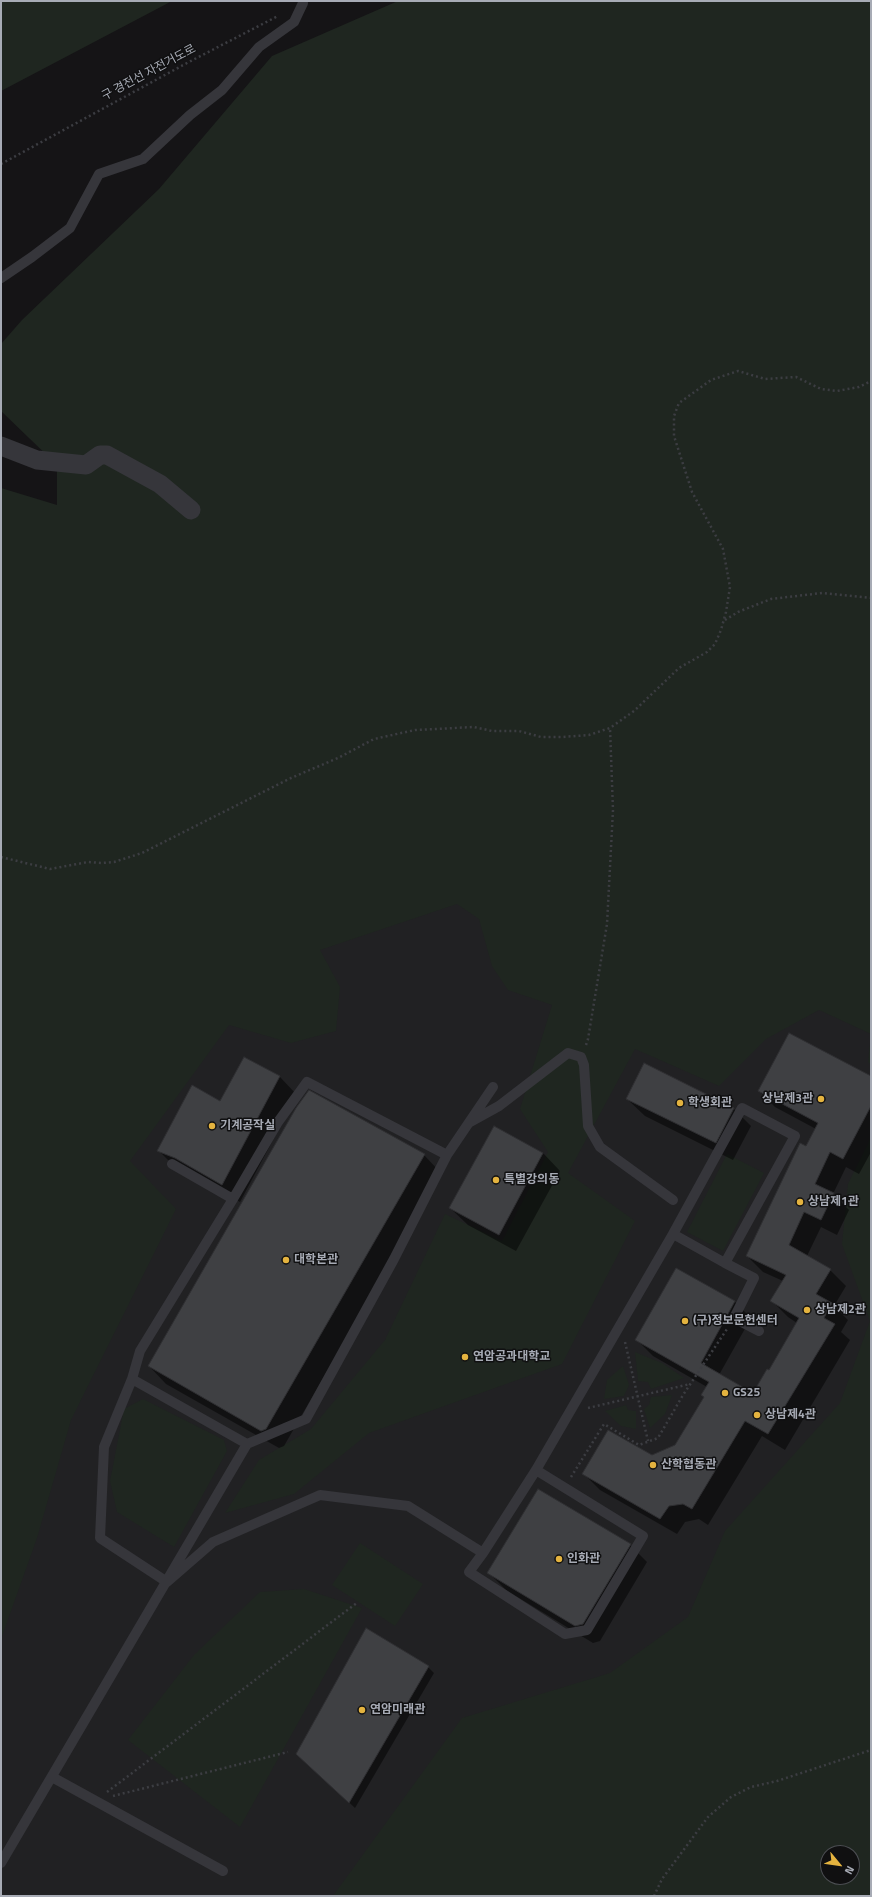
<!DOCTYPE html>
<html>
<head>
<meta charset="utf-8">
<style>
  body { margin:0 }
  #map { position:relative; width:872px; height:1897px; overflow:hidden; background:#151416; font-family:"Titillium Web",sans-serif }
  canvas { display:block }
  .frame { position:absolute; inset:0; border:2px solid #a7abb5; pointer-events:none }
  .north { position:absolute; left:820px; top:1845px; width:40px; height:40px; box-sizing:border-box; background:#101011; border:1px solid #4c4e53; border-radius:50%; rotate:119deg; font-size:11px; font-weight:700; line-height:16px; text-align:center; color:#a7abb5 }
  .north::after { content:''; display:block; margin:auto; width:14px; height:18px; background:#e4b33f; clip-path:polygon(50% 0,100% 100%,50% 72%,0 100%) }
</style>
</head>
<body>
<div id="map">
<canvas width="872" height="1897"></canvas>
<div class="frame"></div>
<div class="north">N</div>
</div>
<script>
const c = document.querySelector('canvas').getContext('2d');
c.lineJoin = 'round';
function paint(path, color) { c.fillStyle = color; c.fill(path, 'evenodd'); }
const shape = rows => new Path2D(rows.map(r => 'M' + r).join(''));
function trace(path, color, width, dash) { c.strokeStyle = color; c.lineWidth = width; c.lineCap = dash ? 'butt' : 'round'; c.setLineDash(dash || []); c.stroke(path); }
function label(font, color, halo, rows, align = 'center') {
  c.font = font + ' "Titillium Web","Noto Sans KR",sans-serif'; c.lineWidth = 3; c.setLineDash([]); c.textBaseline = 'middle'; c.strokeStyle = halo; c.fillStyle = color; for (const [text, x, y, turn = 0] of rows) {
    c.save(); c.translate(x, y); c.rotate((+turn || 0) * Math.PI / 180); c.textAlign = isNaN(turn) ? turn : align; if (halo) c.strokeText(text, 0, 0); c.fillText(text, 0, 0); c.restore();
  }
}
const built = shape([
  [532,845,871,979,871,1408,665,1657,391,1896,1,1896,1,1564,72,1306,190,995]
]);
const green = shape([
  [1,1,172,1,1,91],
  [398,1,871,1,871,1065,868,1062,871,1034,819,1010,766,1039,719,1086,635,1049,568,1173,635,1221,562,1364,369,1433,294,1494,225,1513,259,1460,311,1429,385,1340,445,1214,502,1241,548,1152,520,1109,552,1005,508,990,492,966,479,919,457,904,320,950,340,987,336,1031,291,1043,229,1025,130,1161,176,1209,71,1420,37,1538,1,1639,1,488,57,505,57,465,1,411,1,344,22,320,159,189,272,56],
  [871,1137,871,1896,333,1896,462,1718,610,1673,688,1617,725,1531,840,1403,870,1321,842,1244,848,1184],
  [828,1853,852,1853,852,1877,828,1877],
  [727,1154,764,1173,723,1251,687,1232],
  [635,1352,662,1363,684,1378,651,1389,648,1382,638,1381],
  [623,1366,629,1385,624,1396,604,1399,607,1380],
  [672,1395,665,1414,650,1428,644,1409,649,1405,651,1397],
  [143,1399,224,1440,227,1451,174,1547,117,1512,110,1481,124,1409],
  [626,1405,628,1410,636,1411,636,1429,621,1426,605,1411],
  [360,1543,423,1584,395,1626,332,1585],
  [304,1589,362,1608,240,1827,128,1740,194,1655,260,1592]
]);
const shadow = shape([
  [244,1058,280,1077,297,1095,240,1202,194,1176,176,1168,158,1150,221,1102],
  [644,1065,734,1109,751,1126,733,1160,645,1116,627,1099],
  [871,1077,871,1152,859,1174,846,1167,833,1194,849,1210,837,1235,821,1227,807,1256,830,1270,846,1286,834,1306,848,1320,841,1332,850,1340,785,1450,762,1436,708,1525,699,1519,685,1522,677,1534,600,1490,584,1474,652,1456,676,1446,705,1397,707,1387,653,1356,637,1340,677,1269,735,1302,751,1318,719,1375,753,1395,769,1371,797,1323,788,1317,772,1301,783,1281,763,1272,747,1256,816,1129,775,1107,759,1091],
  [543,1153,560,1171,516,1251,468,1225,450,1208],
  [424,1155,441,1173,284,1446,279,1448,166,1384,149,1366],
  [630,1545,647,1562,600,1641,593,1643,506,1590,489,1573],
  [428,1667,434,1673,355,1808,303,1759]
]);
const building = shape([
  [789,1033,871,1076,871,1106,843,1159,830,1152,815,1184,834,1193,821,1220,804,1212,789,1245,831,1269,816,1294,832,1303,824,1318,835,1324,768,1434,745,1421,692,1509,683,1504,669,1506,660,1519,582,1474,608,1430,652,1455,675,1445,704,1397,701,1395,709,1382,635,1340,676,1268,735,1301,701,1363,753,1393,767,1369,769,1370,799,1318,770,1301,786,1275,746,1256,800,1143,806,1146,818,1123,758,1091,789,1033],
  [244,1057,280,1076,222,1185,175,1158,157,1151,192,1085,220,1101,244,1057],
  [644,1063,734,1108,716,1143,626,1099,644,1063],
  [309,1090,425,1154,266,1429,261,1431,148,1366,296,1108,309,1090],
  [494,1126,543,1153,499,1235,449,1208,494,1126],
  [538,1489,631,1544,583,1624,575,1626,487,1573,538,1489],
  [366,1628,429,1666,349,1803,296,1754,366,1628]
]);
const path = shape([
  [1,164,187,63,278,16],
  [725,620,738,612,771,599,822,593,871,598],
  [1,857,50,869,88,862,102,863,114,862,142,853,291,778,338,758,374,739,415,730,474,727,492,731,519,731,541,737,562,737,589,735,610,728,634,711,679,668,707,652,715,644,721,630,726,612,730,587,723,549,692,492,674,436,674,416,679,403,711,380,738,371,765,379,796,377,821,389,837,391,859,387,871,381],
  [586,1045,588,1039,607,924,613,810,610,728],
  [625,1342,648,1441],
  [588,1408,690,1384],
  [571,1477,604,1424,639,1445,658,1438,683,1395,727,1329],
  [107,1792,358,1602],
  [113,1796,288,1752],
  [654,1896,662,1879,708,1817,731,1797,751,1787,777,1781,871,1750]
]);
const service = shape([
  [1,278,32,257,70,228,99,174,143,159,190,115,222,90,259,47,294,22,303,3],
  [470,1122,499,1106,568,1053,581,1057,584,1065,588,1126,600,1147,673,1200],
  [172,1164,233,1199],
  [725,1263,754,1278,734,1318,759,1331],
  [132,1379,140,1351,233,1199,278,1122,307,1082,447,1155],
  [247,1444,132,1379,104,1447,100,1538,167,1582,213,1542,320,1495,408,1506,483,1553,536,1470,673,1234,725,1263,795,1136,742,1108,673,1234],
  [483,1553,469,1572,565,1634,587,1630,643,1536,536,1470],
  [52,1777,223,1871],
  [1,1863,247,1444,306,1419,394,1259,447,1155,493,1087]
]);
const minor = shape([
  [1,446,37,460,86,465,100,455,107,455,160,484,191,510]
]);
const markers = [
  [821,1099,4,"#e4b33f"],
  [680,1103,4,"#e4b33f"],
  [212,1126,4,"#e4b33f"],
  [496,1180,4,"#e4b33f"],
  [800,1202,4,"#e4b33f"],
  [286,1260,4,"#e4b33f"],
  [807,1310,4,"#e4b33f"],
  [685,1321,4,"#e4b33f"],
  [465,1357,4,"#e4b33f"],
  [725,1393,4,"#e4b33f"],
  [757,1415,4,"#e4b33f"],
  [653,1465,4,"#e4b33f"],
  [559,1559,4,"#e4b33f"],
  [362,1710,4,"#e4b33f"]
];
const streetNames = [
  ["구 경전선 자전거도로",149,73,-28]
];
const poiNames = [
  ["상남제3관",813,1099,"right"],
  ["학생회관",688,1103],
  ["기계공작실",220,1126],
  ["특별강의동",504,1180],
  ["상남제1관",808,1202],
  ["대학본관",294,1260],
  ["상남제2관",815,1310],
  ["(구)정보문헌센터",693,1321],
  ["연암공과대학교",473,1357],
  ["GS25",733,1393],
  ["상남제4관",765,1415],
  ["산학협동관",661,1465],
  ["인화관",567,1559],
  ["연암미래관",370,1710]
];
paint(built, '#212123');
paint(green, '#1f2620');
paint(shadow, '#0007');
paint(building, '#3f4043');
trace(building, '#2f2f32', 1);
trace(path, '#3c3d42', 2.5, [2, 3]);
trace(service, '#36363b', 10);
trace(minor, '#36363b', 19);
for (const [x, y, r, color] of markers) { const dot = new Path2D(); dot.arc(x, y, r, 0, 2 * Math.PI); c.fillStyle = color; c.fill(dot); trace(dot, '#101011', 1.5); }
label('12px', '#a7abb5', '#101011', streetNames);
label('bold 12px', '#a7abb5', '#101011', poiNames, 'left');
</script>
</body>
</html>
